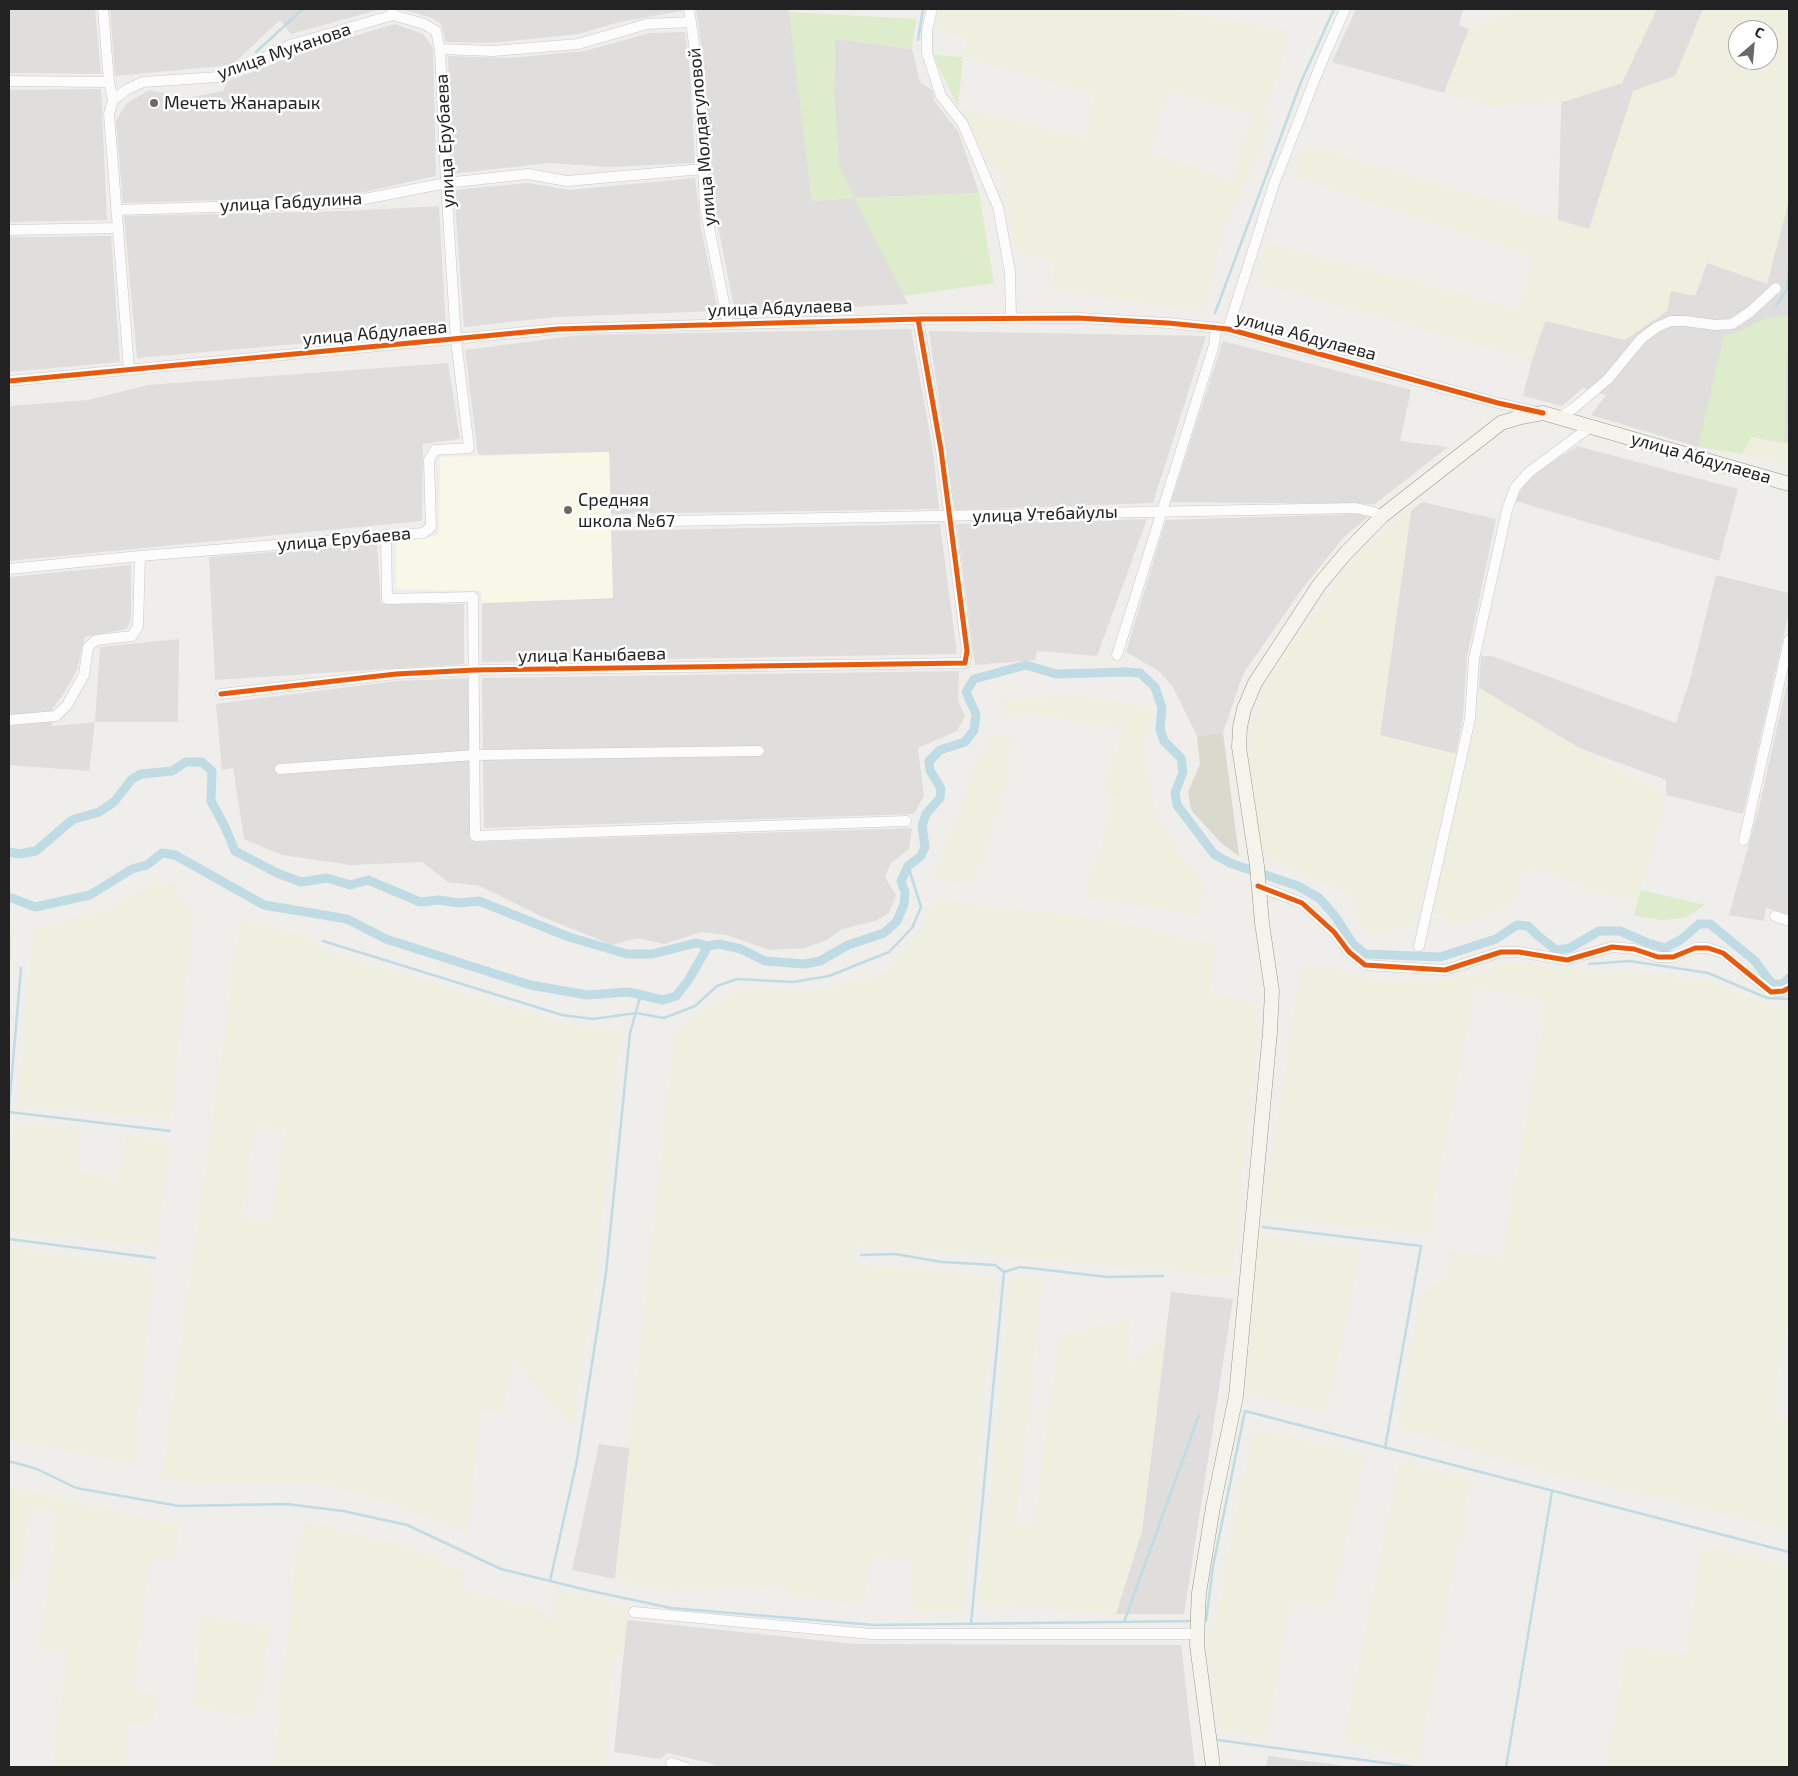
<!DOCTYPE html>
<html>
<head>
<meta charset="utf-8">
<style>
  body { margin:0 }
  #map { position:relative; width:1798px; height:1776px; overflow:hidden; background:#f0eeeb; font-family:"Exo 2",sans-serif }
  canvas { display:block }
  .frame { position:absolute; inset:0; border:10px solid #222; pointer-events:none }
  .north { position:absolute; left:1728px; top:20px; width:50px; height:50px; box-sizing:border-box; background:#fff; border:1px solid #a7a7a7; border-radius:50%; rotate:27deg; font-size:14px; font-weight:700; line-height:20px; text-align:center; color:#222 }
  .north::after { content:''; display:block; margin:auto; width:18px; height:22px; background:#6a6968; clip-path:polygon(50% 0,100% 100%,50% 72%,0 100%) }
</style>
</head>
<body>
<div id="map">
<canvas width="1798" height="1776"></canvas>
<div class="frame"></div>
<div class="north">С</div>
</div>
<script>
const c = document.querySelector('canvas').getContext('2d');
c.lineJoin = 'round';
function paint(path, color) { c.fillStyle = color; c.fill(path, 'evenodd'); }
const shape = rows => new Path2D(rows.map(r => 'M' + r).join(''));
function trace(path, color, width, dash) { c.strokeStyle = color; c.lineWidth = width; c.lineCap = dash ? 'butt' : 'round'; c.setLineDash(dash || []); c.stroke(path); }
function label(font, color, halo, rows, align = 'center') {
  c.font = font + ' "Exo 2",sans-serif'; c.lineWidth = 5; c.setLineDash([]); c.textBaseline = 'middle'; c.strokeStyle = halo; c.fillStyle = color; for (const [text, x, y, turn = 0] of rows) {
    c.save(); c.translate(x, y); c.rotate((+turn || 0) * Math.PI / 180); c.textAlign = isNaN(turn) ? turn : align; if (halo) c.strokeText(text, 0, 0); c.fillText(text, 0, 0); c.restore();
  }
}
const residential = shape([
  [9,9,95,9,101,74,9,73],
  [110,9,381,9,291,34,280,20,232,65,115,76],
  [401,9,682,9,682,11,619,22,579,34,491,43,446,42,441,24,432,18],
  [696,9,789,9,812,201,854,198,839,166,834,95,835,39,912,49,920,82,932,90,935,102,958,131,979,193,855,198,908,304,735,313,713,200,704,64],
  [1356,9,1463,9,1459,25,1469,29,1444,93,1332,62],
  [1564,9,1789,9,1789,447,1704,423,1698,447,1591,415,1606,395,1583,388,1562,406,1523,396,1532,360,1545,321,1555,323],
  [1738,30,1768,30,1768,60,1738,60],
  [395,24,423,34,433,48,436,176,346,196,123,203,116,121,126,104,149,90,186,98,223,91,228,81,264,68,296,53],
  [685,32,690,71,695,163,610,167,548,163,452,174,448,56,508,58,585,51,649,33],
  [101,89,107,220,9,222,9,90],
  [695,178,701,228,718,311,556,317,464,327,454,190,528,183,570,190],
  [439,206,446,331,137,358,124,216,345,211],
  [111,236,120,362,9,372,9,237],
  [911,329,933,451,939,509,611,514,609,452,478,455,465,350,580,335],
  [929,331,1206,336,1153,503,955,510],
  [1223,341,1411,390,1400,441,1448,447,1375,504,1171,502],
  [448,363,460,439,423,444,422,521,9,561,9,406,88,400,148,385],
  [1577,446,1738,489,1719,561,1515,501,1524,484,1546,466],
  [1422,502,1496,519,1467,657,1463,716,1456,754,1380,735,1411,511],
  [1359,514,1368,517,1344,537,1302,589,1243,674,1223,733,1197,736,1173,687,1159,671,1126,652,1166,520],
  [1147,519,1097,656,1037,651,1035,660,975,665,957,524],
  [940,524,957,654,482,662,482,603,612,598,611,531],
  [377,544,381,604,464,604,464,664,215,680,209,557],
  [131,565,131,618,127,629,85,637,77,670,64,693,52,709,52,726,95,722,100,647,179,639,178,722,95,722,89,771,9,765,9,577],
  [1716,575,1789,593,1789,611,1743,814,1666,795,1666,780,1579,748,1479,688,1481,656,1492,656,1676,723,1691,676],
  [959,671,958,700,965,716,957,731,918,748,924,796,914,814,484,828,482,678],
  [1789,674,1789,915,1766,908,1764,921,1729,915,1759,808],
  [468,678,471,842,912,828,909,849,890,864,885,877,896,895,889,913,875,921,842,929,827,940,805,948,770,950,727,935,702,932,664,944,637,938,612,945,545,918,480,886,448,882,422,862,350,865,282,855,244,839,233,768,222,770,216,704,396,681],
  [1171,1292,1233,1299,1184,1614,1116,1614,1142,1530],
  [599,1444,630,1448,615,1579,572,1570],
  [627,1620,855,1644,1181,1645,1195,1767,718,1767,710,1763,667,1753,660,1759,614,1752],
  [1268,1756,1353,1767,1266,1767]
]);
const education = shape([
  [609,452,613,598,482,603,481,591,396,589,396,543,439,535,440,457]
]);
const construction = shape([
  [1223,733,1239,856,1222,844,1191,810,1188,792,1200,764,1197,736]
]);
const farmland = shape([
  [940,9,1162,9,1289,31,1279,73,1260,116,1270,120,1244,185,1225,224,1203,311,1052,290,1055,263,1016,251,1002,170,989,163,958,107,1086,140,1095,94,963,57,967,37,935,29],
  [1167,91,1252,114,1234,181,1149,153],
  [1517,9,1657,9,1622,83,1566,101,1489,106,1444,93,1469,29],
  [1703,9,1789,9,1789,200,1767,284,1707,263,1695,296,1671,291,1667,311,1625,340,1545,321,1532,360,1256,282,1265,243,1522,310,1534,257,1293,176,1305,145,1589,229,1633,91,1675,76],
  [1738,30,1768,30,1768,60,1738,60],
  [1751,437,1789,443,1789,467,1742,454],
  [1411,511,1380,735,1456,754,1415,926,1371,934,1362,925,1352,896,1261,852,1249,753,1253,725,1262,695,1290,648,1362,550],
  [1479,688,1579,748,1666,795,1637,905,1524,865,1511,904,1461,926,1433,912,1477,717],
  [1081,696,1150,707,1153,715,1141,754,1158,820,1177,850,1205,887,1198,915,1085,897,1118,796,1104,791,1124,729,1037,715,1003,719,1002,699],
  [992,734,1012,737,1005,760,1012,767,970,885,936,878,976,765],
  [158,883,172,883,193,919,170,1119,18,1105,33,930,111,908],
  [940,900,985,907,1065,914,1169,933,1186,940,1216,943,1209,994,1259,1004,1232,1278,1183,1271,856,1246,853,1264,945,1271,996,1278,963,1611,913,1611,911,1562,871,1555,864,1604,791,1596,783,1585,672,1591,615,1579,675,1035,691,1017,749,988,811,992,888,973],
  [241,920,313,939,318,948,564,1024,621,1031,595,1284,572,1427,512,1355,504,1412,481,1409,467,1533,374,1496,319,1484,203,1484,162,1478],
  [255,1125,287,1129,271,1222,241,1216],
  [9,925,14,927,9,986],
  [1510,961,1554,968,1652,974,1711,982,1770,1007,1789,1007,1789,1313,1770,1417,1788,1421,1789,1414,1789,1530,1496,1459,1397,1427,1420,1296,1447,1279,1451,1250,1502,1259,1548,1000,1475,988,1427,1234,1262,1218,1301,969,1336,968,1386,984,1476,975],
  [15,1122,81,1128,76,1172,121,1182,126,1134,170,1142,157,1246,9,1232,9,1189],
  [1260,1236,1361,1250,1326,1413,1246,1393],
  [9,1247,154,1267,133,1463,9,1439],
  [1022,1275,1042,1280,1016,1523,1034,1526,1060,1336,1130,1318,1129,1366,1166,1336,1142,1530,1116,1614,979,1604,1011,1280],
  [1254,1430,1365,1454,1331,1606,1290,1602,1265,1740,1218,1729,1209,1641,1223,1591,1227,1560],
  [1400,1460,1470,1480,1418,1760,1344,1740],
  [9,1487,149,1520,180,1524,174,1561,150,1560,132,1690,156,1696,153,1723,129,1722,123,1767,52,1767,68,1653,40,1651,58,1512,30,1508,18,1581,9,1579],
  [308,1522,412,1548,463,1573,460,1591,536,1608,552,1621,558,1591,625,1605,627,1620,623,1654,613,1652,604,1767,274,1767,296,1556],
  [1702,1546,1789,1567,1789,1767,1607,1767,1628,1646,1687,1655],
  [202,1615,271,1628,254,1717,193,1707]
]);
const grass = shape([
  [789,12,916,19,912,49,835,39,834,95,839,166,855,198,979,193,994,283,904,296,854,198,812,201],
  [933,55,963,57,958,107],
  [1788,316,1784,443,1751,437,1742,454,1698,447,1724,334,1736,333,1766,318],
  [1641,890,1705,905,1685,918,1662,920,1634,916]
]);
const stream = shape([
  [918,40,923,9],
  [256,52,303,9],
  [1776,306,1787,289,1789,266],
  [1215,313,1301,82,1334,9],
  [323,941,562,1015,593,1019,636,1013,664,1018,695,1006,717,986,737,979,793,982,829,976,889,952,912,928,921,907,908,866],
  [1589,964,1630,961,1708,973,1767,998,1789,999],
  [9,1108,21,968],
  [9,1112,170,1131],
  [1263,1227,1421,1246,1385,1448],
  [9,1239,155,1258],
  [861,1255,895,1254,942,1262,995,1265,1004,1272,971,1624],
  [1004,1272,1020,1267,1108,1277,1163,1276],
  [9,1462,12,1462,37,1469,76,1488,179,1506,287,1504,343,1511,407,1525,501,1569,591,1591,671,1608,874,1625,1192,1621],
  [550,1581,577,1460,606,1273,630,1033,641,994],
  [1203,1621,1206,1621,1213,1566,1245,1411,1789,1552],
  [1124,1622,1199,1415],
  [1218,1740,1414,1767],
  [1506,1767,1552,1491]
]);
const canal = shape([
  [9,852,19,854,36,851,72,820,99,812,114,802,132,779,141,774,172,771,186,762,202,762,212,771,211,801,225,827,235,851,277,873,301,882,327,878,350,885,368,880,420,902,439,900,459,903,479,901,569,937,627,954,652,954,696,943,708,946,719,944,741,949,765,961,804,964,820,961,848,945,884,933,897,921,904,904,905,892,901,881,908,866,921,856,925,847,922,826,926,814,940,798,941,789,930,770,929,761,940,750,965,742,974,730,976,714,966,692,974,679,1026,665,1056,674,1125,672,1140,673,1155,687,1162,708,1160,729,1164,741,1181,758,1183,772,1175,793,1177,805,1214,854,1230,863,1298,886,1319,898,1335,916,1353,944,1365,954,1440,957,1496,939,1517,925,1528,926,1537,935,1556,950,1570,948,1599,931,1620,931,1648,943,1665,948,1682,939,1699,924,1710,924,1755,961,1772,984,1783,984,1789,978],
  [9,897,35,907,90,895,132,869,147,865,162,853,175,855,264,905,347,919,386,939,530,985,587,995,628,992,663,1000,676,996,688,981,708,946]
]);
const minor = shape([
  [103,9,109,82,113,100,109,114,129,369],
  [689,9,699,78,705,207,728,323],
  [932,9,927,30,927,53,941,96,963,124,998,207,1010,272,1011,318],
  [440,49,493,51,578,44,647,24,691,22],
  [9,81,109,82],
  [113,100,126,90,143,82,219,77,246,67,290,45,393,15,392,10],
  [116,210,344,203,446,183,528,174,567,181,703,169],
  [9,230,118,228],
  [1228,329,1274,184,1320,66,1345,9],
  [9,381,558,329,918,319,1078,318,1168,323,1228,329,1498,403,1537,412],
  [1559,418,1574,408,1608,379,1641,339,1657,327,1671,321,1685,321,1715,325,1732,324,1750,312,1776,288],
  [617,522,1356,508,1373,512,1382,516],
  [386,535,387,599,473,597,475,836,906,821],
  [9,569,140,556,423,533,431,527,429,460,435,450,469,448,456,340,446,183,440,49,436,31,424,24,393,15],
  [1117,655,1214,345,1216,328],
  [221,694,396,674,475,670,965,663,967,651,941,450,918,319],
  [9,720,56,716,67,705,84,675,88,647,96,640,132,636,138,626,140,556],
  [280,769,475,755,759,751],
  [1744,840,1789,640],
  [1258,886,1302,903,1334,932,1349,952,1365,965,1445,970,1501,952,1519,952,1567,960,1612,947,1634,949,1658,957,1673,957,1695,948,1708,948,1723,953,1771,992,1783,991,1789,988],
  [1775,916,1789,921],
  [1419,946,1470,719,1474,659,1507,510,1515,488,1528,473,1590,427],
  [634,1612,871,1634,1197,1634],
  [671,1763,685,1767]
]);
const secondary = shape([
  [1213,1767,1197,1645,1198,1613,1199,1593,1213,1507,1236,1396,1270,1032,1272,991,1262,923,1257,866,1239,747,1240,727,1244,709,1255,683,1319,585,1345,554,1382,516,1501,423,1521,417,1543,413,1789,484]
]);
const cycleway = shape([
  [9,381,558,329,918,319,1078,318,1168,323,1228,329,1498,403,1543,413],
  [221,694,396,674,475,670,965,663,967,651,941,450,918,319],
  [1258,886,1302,903,1334,932,1349,952,1365,965,1445,970,1501,952,1519,952,1567,960,1612,947,1634,949,1658,957,1673,957,1695,948,1708,948,1723,953,1771,992,1783,991,1789,988]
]);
const markers = [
  [154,103,5,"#6a6968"],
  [568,510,5,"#6a6968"]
];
const streetNames = [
  ["улица Муканова",284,51,-19],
  ["улица Молдагуловой",702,137,-95],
  ["улица Ерубаева",445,141,-93],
  ["улица Габдулина",291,202,-3],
  ["улица Абдулаева",780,308,-2],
  ["улица Абдулаева",375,333,-5],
  ["улица Абдулаева",1306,336,15],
  ["улица Абдулаева",1701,458,16],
  ["улица Утебайулы",1045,514,-2],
  ["улица Ерубаева",344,539,-5],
  ["улица Каныбаева",592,655,-1]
];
const poiNames = [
  ["Мечеть Жанараык",164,103],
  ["Средняя",578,500],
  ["школа №67",578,521]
];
paint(residential, '#dfdedc');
paint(education, '#f8f7e8');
paint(construction, '#d9d9cd');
paint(farmland, '#efefdf');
paint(grass, '#ddeccb');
trace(stream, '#bfdbe3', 2.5);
trace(canal, '#bfdbe3', 9);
trace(minor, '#c9c8c7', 11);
trace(secondary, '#999a82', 15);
trace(minor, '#fdfcfc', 10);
trace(secondary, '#f4f4ed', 14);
trace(cycleway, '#e8590c', 5);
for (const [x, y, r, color] of markers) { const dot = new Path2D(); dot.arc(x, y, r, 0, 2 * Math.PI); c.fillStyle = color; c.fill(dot); trace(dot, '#fff', 2); }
label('18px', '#222', '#fff', streetNames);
label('18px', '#222', '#fff', poiNames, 'left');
</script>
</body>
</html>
